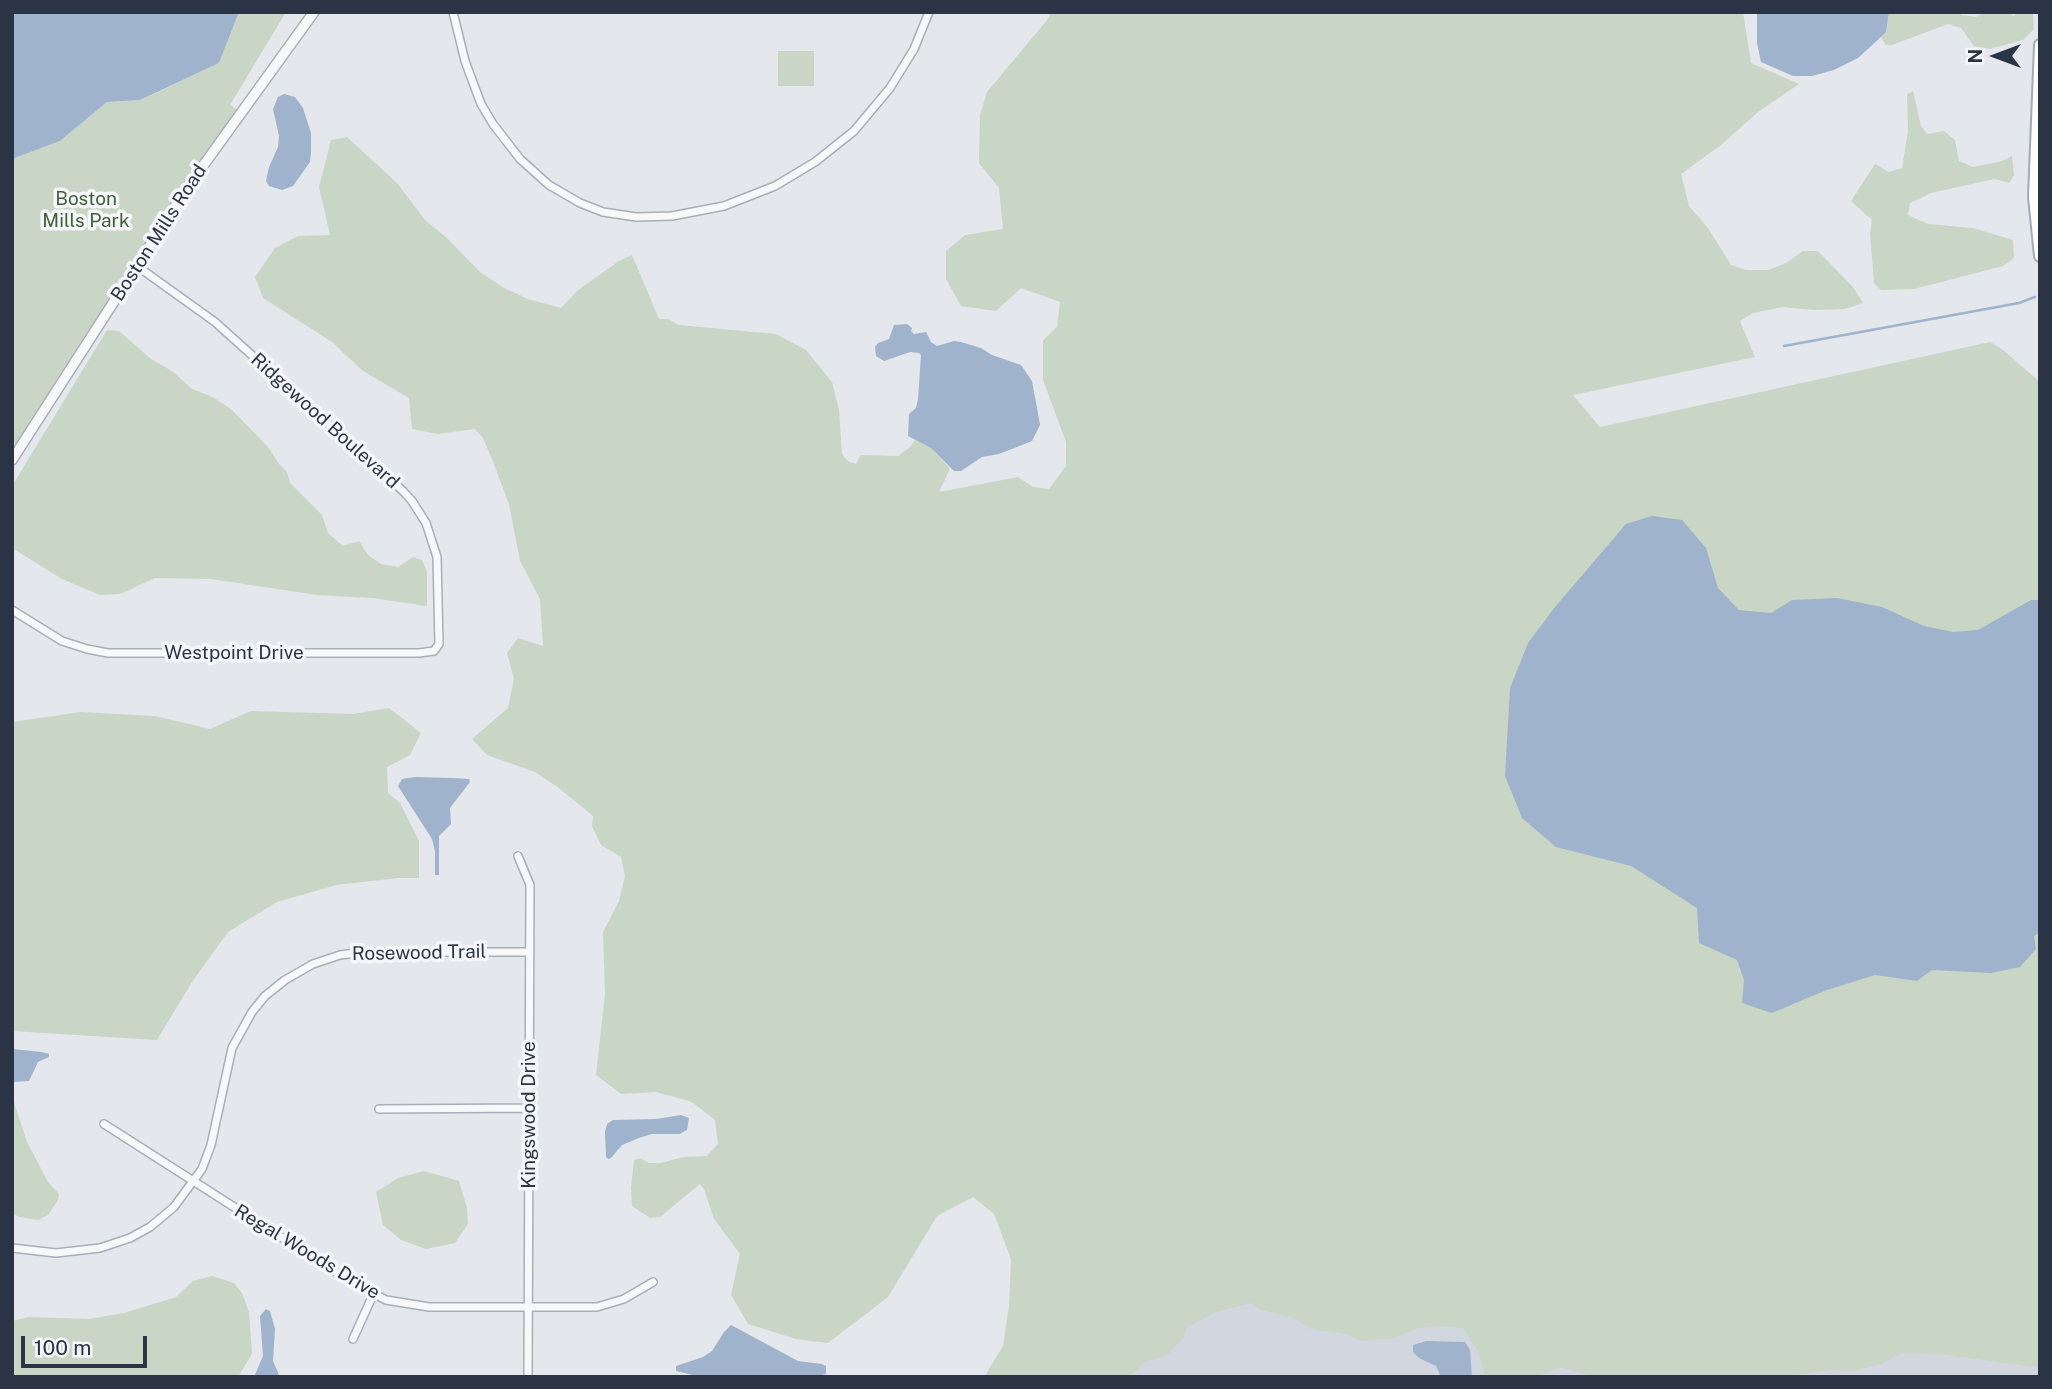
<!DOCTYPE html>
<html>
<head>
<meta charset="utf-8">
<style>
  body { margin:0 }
  #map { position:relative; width:2052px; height:1389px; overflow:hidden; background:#e4e7ec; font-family:"Public Sans",sans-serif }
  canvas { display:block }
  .frame { position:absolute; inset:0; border:14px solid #2b3445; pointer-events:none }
  .north { position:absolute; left:1961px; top:21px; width:70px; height:70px; -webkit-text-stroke:5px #f4f6f9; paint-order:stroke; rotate:270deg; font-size:19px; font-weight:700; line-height:28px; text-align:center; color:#2b3445 }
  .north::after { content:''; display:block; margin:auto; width:24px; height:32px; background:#2b3445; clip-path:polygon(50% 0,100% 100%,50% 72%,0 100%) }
  .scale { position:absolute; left:21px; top:1336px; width:126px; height:32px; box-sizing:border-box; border:4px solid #2b3445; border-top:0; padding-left:9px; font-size:21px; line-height:24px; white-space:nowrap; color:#2b3445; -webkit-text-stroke:5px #f4f6f9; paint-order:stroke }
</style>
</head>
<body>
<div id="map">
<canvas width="2052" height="1389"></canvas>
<div class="frame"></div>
<div class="north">N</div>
<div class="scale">100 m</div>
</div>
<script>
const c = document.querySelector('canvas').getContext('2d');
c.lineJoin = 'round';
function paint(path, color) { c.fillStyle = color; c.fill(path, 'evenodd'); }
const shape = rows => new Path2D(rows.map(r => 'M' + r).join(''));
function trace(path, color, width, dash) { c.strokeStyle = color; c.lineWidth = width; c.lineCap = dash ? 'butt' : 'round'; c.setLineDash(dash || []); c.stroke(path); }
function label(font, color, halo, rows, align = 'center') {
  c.font = font + ' "Public Sans",sans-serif'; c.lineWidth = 7; c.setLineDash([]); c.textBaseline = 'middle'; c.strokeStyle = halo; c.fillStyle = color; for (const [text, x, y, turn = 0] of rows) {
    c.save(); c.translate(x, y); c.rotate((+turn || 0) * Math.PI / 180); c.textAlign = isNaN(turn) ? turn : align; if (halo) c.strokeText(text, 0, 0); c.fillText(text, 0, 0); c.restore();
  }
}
const built = shape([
  [1275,1280,2040,1350,2040,1377,1081,1377]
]);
const green = shape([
  [239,12,286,12,230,105,241,112,96,330,88,331,16,444,12,441,12,159,60,141,107,102,141,100,219,63],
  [1051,12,1743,12,1751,63,1799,84,1758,112,1721,145,1681,174,1689,206,1708,228,1731,265,1746,270,1768,270,1786,263,1803,251,1818,251,1853,287,1863,303,1845,309,1815,310,1783,307,1753,313,1740,321,1755,357,1573,395,1600,427,1990,342,2003,350,2040,382,2040,1368,1940,1354,1902,1353,1879,1365,1852,1371,1833,1370,1779,1377,1595,1377,1560,1367,1536,1377,1485,1377,1479,1353,1463,1328,1437,1326,1418,1328,1395,1338,1360,1341,1346,1334,1311,1329,1294,1318,1261,1310,1252,1303,1216,1312,1186,1328,1184,1337,1167,1355,1145,1362,1130,1377,984,1377,1003,1346,1009,1306,1011,1259,994,1214,973,1197,937,1216,888,1297,828,1343,796,1339,748,1324,731,1295,740,1254,714,1219,704,1189,700,1184,660,1217,650,1218,632,1206,631,1188,634,1160,640,1158,649,1163,661,1163,683,1157,707,1156,718,1144,715,1120,692,1102,656,1092,621,1094,596,1075,605,994,603,932,619,901,625,876,621,857,601,845,592,826,593,816,559,788,535,772,487,755,472,739,508,708,514,679,507,653,518,638,543,646,540,599,520,561,509,504,492,459,483,438,475,429,437,434,412,429,409,398,363,371,332,342,263,298,255,277,275,248,298,236,330,235,319,187,331,140,347,137,397,183,425,220,447,238,480,272,504,288,528,299,561,308,578,290,619,261,632,255,659,319,668,319,678,325,776,334,806,350,832,382,839,410,842,454,849,462,856,464,861,455,898,456,911,446,915,440,931,448,950,469,939,492,1018,477,1033,487,1049,489,1066,466,1066,442,1043,380,1043,340,1057,327,1060,302,1021,288,996,311,961,306,946,279,946,251,965,235,1003,229,999,188,979,163,980,115,987,92,1047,20],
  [1889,12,1957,12,1962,15,1976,17,1984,12,2006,12,2014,16,2018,12,2033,12,2034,29,2023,40,1989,49,1974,46,1961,28,1948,24,1892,45,1886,45,1881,37,1886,32],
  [778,51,814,51,814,86,778,86],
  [1913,91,1921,126,1927,134,1944,131,1955,140,1959,161,1973,167,2002,161,2012,156,2014,175,2009,183,1994,179,1931,193,1910,203,1908,215,1928,224,1973,228,2013,240,2014,258,2003,266,1914,289,1881,290,1874,283,1870,233,1872,220,1851,201,1875,164,1889,172,1902,168,1908,131,1907,94],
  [107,330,119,331,151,359,172,371,192,389,213,397,232,410,268,447,279,464,287,472,290,483,322,515,328,533,343,546,359,541,368,555,381,564,398,567,413,557,422,560,427,572,427,606,372,598,317,595,211,579,155,578,120,594,100,595,62,579,12,548,12,486],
  [389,708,421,733,410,755,387,767,388,793,400,803,419,841,419,878,398,878,336,885,277,902,228,932,192,982,157,1040,12,1031,12,722,81,712,155,716,210,729,251,711,353,714],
  [12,1096,27,1142,48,1182,59,1194,58,1200,48,1215,38,1220,19,1217,12,1213],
  [424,1171,459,1181,467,1208,468,1224,455,1243,426,1249,401,1240,383,1225,376,1192,398,1178],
  [212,1276,234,1283,242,1293,249,1312,252,1354,238,1377,12,1377,12,1321,28,1317,89,1319,124,1313,176,1297,193,1281]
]);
const water = shape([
  [12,12,239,12,219,63,140,100,107,102,60,141,12,159],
  [1889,12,1886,32,1881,37,1858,58,1834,70,1812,76,1793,76,1761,62,1757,43,1757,12],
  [284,94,295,97,303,108,311,133,311,152,310,162,293,186,282,190,269,186,266,181,269,167,278,147,279,136,273,109,278,97],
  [907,324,912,328,911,331,914,334,926,332,931,342,937,346,954,341,961,342,981,348,992,355,1021,365,1032,381,1039,419,1040,425,1032,441,999,454,982,457,961,471,954,471,931,448,908,436,909,414,916,408,918,399,921,355,919,353,910,352,884,361,876,356,875,347,878,343,889,339,894,325],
  [1652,516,1682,520,1706,548,1718,588,1739,610,1771,613,1792,600,1837,598,1882,607,1924,626,1953,632,1978,630,2031,600,2040,600,2040,932,2034,936,2036,949,2020,967,1991,973,1932,970,1917,981,1875,975,1824,991,1772,1013,1742,1003,1744,980,1737,960,1699,943,1697,908,1631,866,1556,847,1522,818,1505,776,1510,688,1528,643,1555,607,1626,524],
  [415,777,454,778,469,779,470,782,450,808,451,824,439,836,439,875,435,875,435,851,432,839,398,786,402,779],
  [12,1049,42,1052,49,1054,49,1057,38,1062,29,1081,12,1082],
  [681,1115,689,1118,687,1130,680,1134,652,1134,639,1138,622,1145,611,1158,608,1159,606,1157,605,1132,607,1124,613,1120,656,1119],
  [266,1309,270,1311,275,1329,273,1361,280,1377,254,1377,263,1356,260,1316],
  [731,1325,798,1361,822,1364,826,1366,826,1374,813,1377,701,1377,676,1371,676,1366,703,1357,712,1351,724,1332],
  [1426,1341,1465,1342,1470,1350,1472,1377,1441,1377,1436,1366,1419,1358,1413,1352,1413,1345]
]);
const stream = shape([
  [1784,346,2019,303,2035,297]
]);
const minor = shape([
  [453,12,465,61,481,104,493,124,520,159,549,185,580,203,603,212,636,217,672,216,724,206,775,186,815,162,854,131,890,88,914,49,929,12],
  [12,610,62,641,87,649,108,653,419,653,434,651,439,644,437,557,426,523,412,501,403,491,215,322,137,266],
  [518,856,530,885,528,1377],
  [379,1109,530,1108],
  [104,1124,350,1281,386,1300,429,1307,597,1307,624,1299,653,1282],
  [12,1248,56,1253,100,1248,130,1238,150,1227,174,1207,202,1169,211,1145,232,1048,252,1012,265,996,285,980,313,964,340,955,364,952,530,952],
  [353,1339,373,1295]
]);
const tertiary = shape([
  [12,460,187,188,314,12]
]);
const primary = shape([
  [2040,45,2034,197,2040,256]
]);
const parkNames = [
  ["Boston",86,199],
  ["Mills Park",86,221]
];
const streetNames = [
  ["Boston Mills Road",159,233,-57],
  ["Ridgewood Boulevard",325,421,42],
  ["Westpoint Drive",234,653],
  ["Rosewood Trail",419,953,-1],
  ["Kingswood Drive",529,1115,-90],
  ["Regal Woods Drive",307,1252,31]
];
paint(built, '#d2d6de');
paint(green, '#c9d6c5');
paint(water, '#9fb4cc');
trace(stream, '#9fb4cc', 2.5);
trace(minor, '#a9aeb7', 10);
trace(tertiary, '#a9aeb7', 12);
trace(primary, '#a3abb8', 14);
trace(minor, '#f7f8fa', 7);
trace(tertiary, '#f7f8fa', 9);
trace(primary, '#fff', 10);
label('19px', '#3f6138', '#f4f6f9', parkNames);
label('19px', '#2b3445', '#f4f6f9', streetNames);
</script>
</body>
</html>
